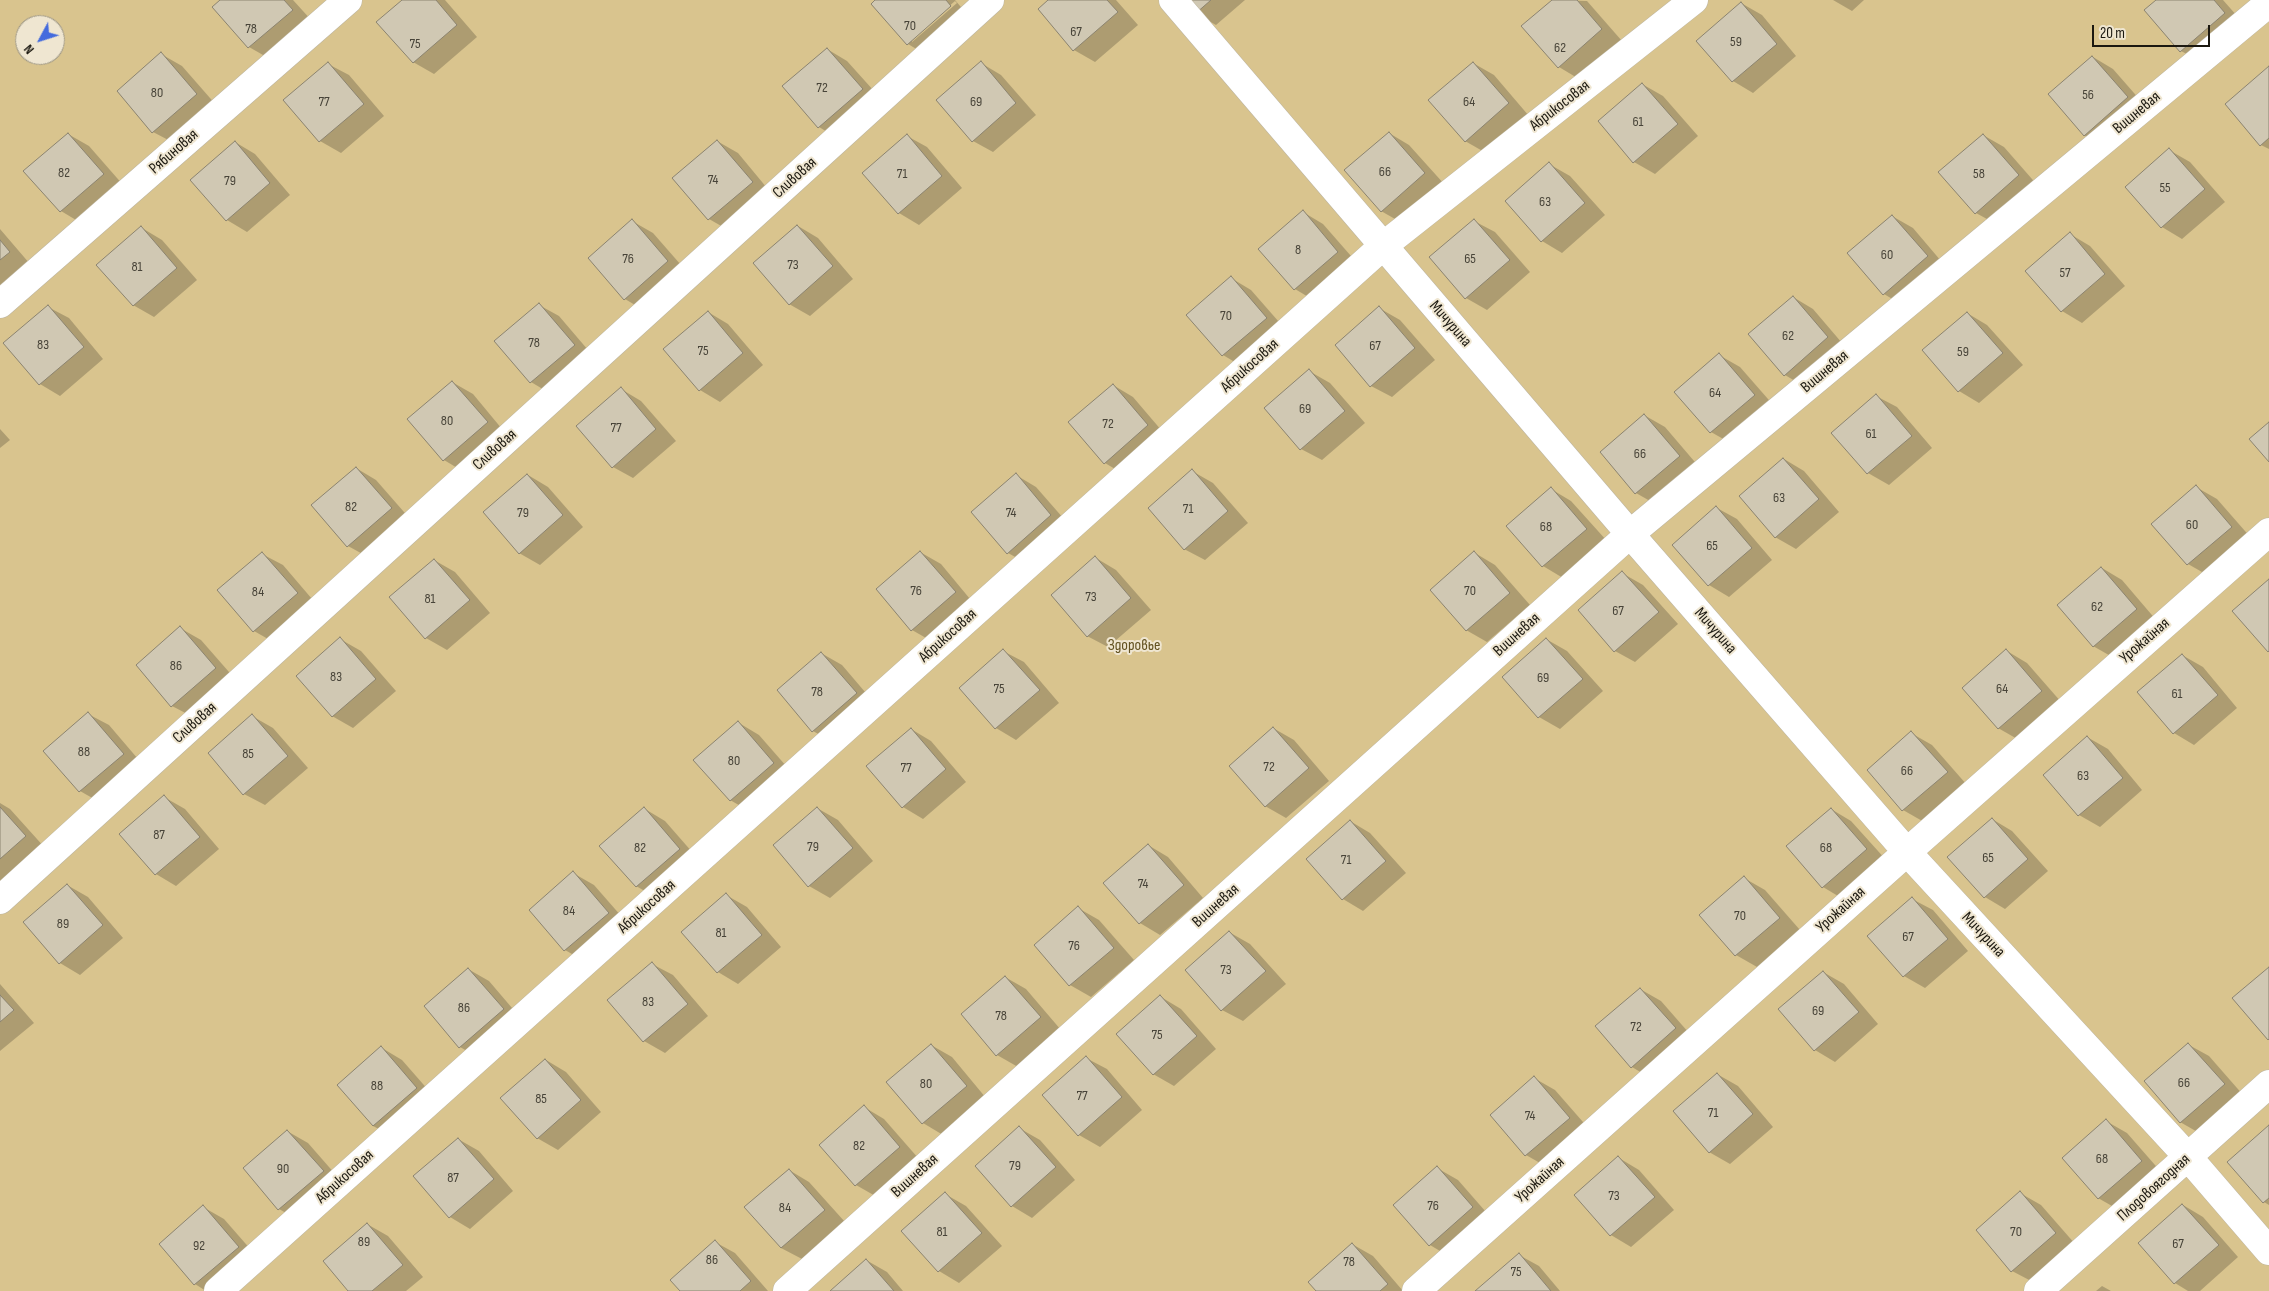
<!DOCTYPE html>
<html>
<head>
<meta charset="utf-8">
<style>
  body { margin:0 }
  #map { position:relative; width:2269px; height:1291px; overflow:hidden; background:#efe6d1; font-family:"Sofia Sans Condensed",sans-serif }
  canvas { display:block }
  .north { position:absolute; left:15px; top:15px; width:50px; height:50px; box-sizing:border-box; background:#efe6d1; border:1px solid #9a9484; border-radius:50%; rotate:230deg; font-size:14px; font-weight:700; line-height:20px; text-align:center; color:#1b1810 }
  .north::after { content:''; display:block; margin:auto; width:18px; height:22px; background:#446bdd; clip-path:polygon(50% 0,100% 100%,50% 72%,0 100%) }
  .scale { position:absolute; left:2092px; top:25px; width:118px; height:22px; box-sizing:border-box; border:2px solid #1b1810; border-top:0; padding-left:6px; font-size:15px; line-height:18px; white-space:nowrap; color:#1b1810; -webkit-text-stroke:4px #efe6d1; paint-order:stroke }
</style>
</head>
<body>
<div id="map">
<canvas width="2269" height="1291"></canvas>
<div class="north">N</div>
<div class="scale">20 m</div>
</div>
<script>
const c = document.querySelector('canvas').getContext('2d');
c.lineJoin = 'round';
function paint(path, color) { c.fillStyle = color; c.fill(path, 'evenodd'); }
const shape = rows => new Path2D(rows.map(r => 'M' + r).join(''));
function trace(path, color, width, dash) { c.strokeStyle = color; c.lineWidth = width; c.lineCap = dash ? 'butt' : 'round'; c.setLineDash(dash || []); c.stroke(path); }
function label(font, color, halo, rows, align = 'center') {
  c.font = font + ' "Sofia Sans Condensed",sans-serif'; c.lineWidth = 4; c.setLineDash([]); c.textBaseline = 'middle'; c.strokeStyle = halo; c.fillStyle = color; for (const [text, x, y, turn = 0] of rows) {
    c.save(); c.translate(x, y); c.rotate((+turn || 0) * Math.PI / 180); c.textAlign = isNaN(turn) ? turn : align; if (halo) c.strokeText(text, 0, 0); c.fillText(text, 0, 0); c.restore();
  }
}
const green = shape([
  [0,0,2269,0,2269,1291,0,1291],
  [25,25,55,25,55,55,25,55]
]);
const shadow = shape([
  [222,0,293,0,313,22,270,59,249,47,214,7],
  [404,0,445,0,477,37,434,74,413,62],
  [877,0,955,0,971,19,928,56,908,44],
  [955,1,957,3,912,42,912,39],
  [1050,0,1116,0,1138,25,1095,62,1074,50,1039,10],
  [1184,0,1245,0,1216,25,1195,13],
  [1554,0,1587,1,1622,41,1579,79,1559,67],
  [1833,0,1864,0,1852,11],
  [2158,0,2223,0,2245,25,2202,62,2181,51],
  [1741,3,1762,15,1796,56,1753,93,1733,81],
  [827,49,847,61,883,101,839,139,819,127,784,86],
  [161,54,182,66,217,106,174,143,153,132],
  [2093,57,2113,69,2148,109,2105,147,2084,135],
  [981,63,1001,75,1036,115,993,152,973,141],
  [1473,63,1494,75,1529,116,1486,153,1465,141],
  [328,64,349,75,384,116,341,153,320,141],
  [2269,68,2269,149,2261,145],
  [1642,84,1663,96,1698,136,1655,174,1634,162],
  [1389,133,1409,145,1445,185,1402,223,1381,211],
  [68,134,89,146,124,186,81,223,61,211],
  [1983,135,2004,147,2039,187,1996,224,1976,213],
  [907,136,927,147,962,188,919,225,899,213],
  [717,141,738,153,772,194,730,231,709,219,674,179],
  [235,142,255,154,290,195,247,232,227,220,192,180],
  [2169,150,2190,162,2225,202,2182,239,2162,227],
  [1549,164,1570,176,1605,215,1562,253,1542,241],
  [1303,212,1323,224,1358,264,1315,301,1295,289],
  [1892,216,1913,228,1947,268,1904,306,1884,294],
  [632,221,653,233,688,273,645,311,625,299],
  [1474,221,1495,232,1530,272,1487,310,1466,298],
  [798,226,818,238,853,279,810,316,789,304],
  [142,228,162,240,197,280,154,317,133,305],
  [0,229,30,264,0,289],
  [2070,234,2090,246,2125,286,2082,323,2062,311],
  [1231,278,1251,290,1286,330,1243,367,1223,355],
  [1793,297,1813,309,1848,350,1805,387,1785,375],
  [539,305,559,316,594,357,551,394,531,382],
  [48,307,69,318,103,359,60,396,40,384],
  [1379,308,1400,320,1435,360,1392,397,1371,386],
  [708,312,728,324,763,365,720,402,700,390],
  [1967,313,1987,325,2023,365,1979,403,1959,391],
  [1719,355,1740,367,1775,407,1732,444,1711,432,1676,392],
  [1309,371,1330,383,1365,423,1322,460,1301,449],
  [452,382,473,394,507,435,464,472,444,460],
  [1113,385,1133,397,1168,438,1125,475,1105,463],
  [621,389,641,401,676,441,633,478,613,467],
  [1876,396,1897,407,1932,448,1889,485,1868,473,1833,433],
  [1644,415,1665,427,1700,468,1657,505,1636,493,1601,452],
  [0,429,10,440,0,448],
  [1784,459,1804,471,1839,512,1796,549,1775,537],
  [356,468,376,480,411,520,368,557,348,546],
  [1192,471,1213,483,1248,523,1205,560,1184,549],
  [528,475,548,487,583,527,540,565,519,553],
  [1016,475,1036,487,1071,527,1028,564,1008,553],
  [2196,487,2217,499,2252,539,2209,576,2188,564,2153,524],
  [1551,489,1571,501,1607,541,1563,578,1543,566],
  [1717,508,1737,519,1772,560,1729,597,1709,585,1674,545],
  [920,552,941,564,975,605,933,642,912,630],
  [1475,553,1495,565,1530,605,1487,642,1466,630],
  [262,554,283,565,318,606,275,643,254,631],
  [1096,558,1116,570,1151,610,1108,647,1087,636],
  [434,560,455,572,490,613,447,650,426,638],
  [2102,568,2122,580,2157,621,2114,658,2093,646],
  [1622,573,1643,585,1678,624,1635,662,1615,651],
  [180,628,201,640,236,680,193,717,172,706],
  [340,639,361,651,396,691,353,728,332,716],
  [1546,639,1567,651,1603,691,1560,729,1539,717,1504,677],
  [1003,651,1024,662,1059,703,1016,740,996,728],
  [2007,651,2027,663,2062,703,2019,740,1998,728],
  [821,653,842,665,877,706,834,743,813,731],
  [2182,655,2203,667,2237,708,2194,745,2174,733],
  [88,714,109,725,144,766,101,803,80,791,45,751],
  [252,716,273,728,308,768,265,805,244,794],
  [739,723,759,735,794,775,751,812,730,800],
  [1273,728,1294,740,1329,781,1286,818,1265,806],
  [911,729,931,741,966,782,923,819,903,807],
  [1911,733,1932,745,1967,785,1924,822,1903,810,1869,770],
  [2087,737,2108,749,2142,790,2100,827,2079,815,2044,775],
  [164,797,185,809,219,849,176,886,156,874,121,834],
  [0,803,10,809,46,849,0,885],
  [817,808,838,820,873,861,830,898,809,886],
  [645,809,665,821,700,861,657,898,636,886],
  [1831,809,1851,821,1887,861,1843,899,1823,887],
  [1992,819,2012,831,2048,871,2005,909,1985,897],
  [1350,821,1370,833,1406,873,1363,911,1343,899],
  [1148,845,1168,857,1203,898,1160,935,1140,923],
  [573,873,594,885,629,925,586,962,565,950,530,910],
  [1744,878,1765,890,1800,930,1757,967,1736,955,1701,915],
  [67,885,88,897,123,938,80,975,60,963],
  [726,895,747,907,781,947,738,984,718,972,683,932],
  [1912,899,1933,910,1968,951,1925,988,1904,976,1869,936],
  [1078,908,1099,920,1134,960,1091,997,1070,985,1035,945],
  [1229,932,1250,944,1286,984,1243,1021,1222,1010],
  [652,964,673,975,708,1016,665,1053,644,1041,609,1001],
  [468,969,489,981,524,1022,481,1059,460,1047],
  [1823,972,1844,984,1878,1024,1835,1062,1815,1050],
  [1005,977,1026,989,1061,1030,1018,1067,997,1055],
  [0,984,34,1023,0,1051],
  [1640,989,1661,1001,1696,1041,1652,1079,1632,1067],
  [1161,997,1181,1009,1216,1049,1174,1086,1153,1074],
  [931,1045,952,1057,986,1098,943,1135,923,1123],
  [2189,1045,2209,1056,2244,1096,2201,1134,2180,1122],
  [382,1048,402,1060,437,1100,394,1137,373,1126],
  [1086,1058,1107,1069,1142,1110,1100,1147,1079,1135,1044,1095],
  [546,1060,566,1072,601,1112,558,1150,537,1138],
  [1717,1074,1738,1086,1773,1127,1730,1164,1709,1152],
  [1534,1078,1555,1090,1590,1130,1547,1167,1526,1155,1491,1115],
  [864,1107,884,1119,919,1159,877,1197,856,1185],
  [2106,1121,2127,1133,2162,1173,2119,1210,2098,1198],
  [2269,1127,2269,1205,2264,1202],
  [1019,1128,1040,1140,1075,1180,1032,1218,1012,1206],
  [287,1131,308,1143,343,1183,300,1221,279,1209],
  [458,1139,479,1151,513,1191,470,1229,450,1217],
  [1619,1158,1639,1170,1674,1210,1631,1247,1611,1235],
  [1437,1168,1458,1180,1493,1220,1450,1257,1430,1245],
  [789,1170,809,1182,845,1222,802,1259,781,1248],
  [2020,1193,2041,1205,2076,1245,2033,1282,2012,1271],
  [945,1194,966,1206,1002,1246,959,1283,939,1271],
  [2183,1205,2203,1217,2238,1257,2200,1291,2188,1291,2175,1283],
  [203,1207,224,1219,259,1259,206,1291,195,1284,161,1244],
  [367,1224,388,1236,423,1277,406,1291,350,1291],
  [715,1242,735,1253,768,1291,682,1291],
  [1352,1244,1373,1256,1403,1291,1318,1291],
  [1519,1255,1539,1266,1560,1291,1477,1291],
  [866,1260,887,1272,903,1291,832,1291],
  [2102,1286,2111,1291,2096,1291]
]);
const building = shape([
  [220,0,284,0,293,10,248,48,212,7,220,0],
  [402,0,436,0,457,25,413,63,376,22,402,0],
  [875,0,946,0,951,6,907,45,871,4,875,0],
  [1048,0,1107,0,1118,12,1073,51,1038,9,1048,0],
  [1182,0,1211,0,1195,14,1182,0],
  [1552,0,1577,0,1602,29,1558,68,1521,26,1552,0],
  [2156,0,2214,0,2225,13,2180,52,2144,10,2156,0],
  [1741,2,1777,44,1732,82,1696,41,1741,2],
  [827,48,863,89,818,128,782,86,827,48],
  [161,52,197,94,152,133,117,91,161,52],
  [2092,56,2128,97,2084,136,2048,94,2092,56],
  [981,61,1016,103,972,142,936,100,981,61],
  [328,62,364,104,319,142,283,100,328,62],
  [1473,62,1509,103,1465,142,1428,100,1473,62],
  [2269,66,2269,138,2260,146,2225,104,2269,66],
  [1642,83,1678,124,1633,163,1598,121,1642,83],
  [1389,132,1425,173,1381,212,1344,170,1389,132],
  [68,133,104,174,60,212,23,171,68,133],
  [907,134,942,176,898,214,862,173,907,134],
  [1983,134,2019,175,1975,214,1938,172,1983,134],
  [717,140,753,182,708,220,672,178,717,140],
  [235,141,270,183,226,221,190,180,235,141],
  [2169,148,2205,189,2161,228,2125,187,2169,148],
  [1549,162,1585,203,1541,242,1505,201,1549,162],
  [1303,210,1338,252,1294,290,1258,249,1303,210],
  [1892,215,1928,256,1883,295,1847,253,1892,215],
  [632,219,668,261,624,300,588,258,632,219],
  [1474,219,1510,260,1465,299,1429,257,1474,219],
  [797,225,833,266,789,305,753,263,797,225],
  [141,226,177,268,133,306,96,265,141,226],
  [2070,232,2105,274,2061,312,2025,271,2070,232],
  [0,240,10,252,0,260,0,240],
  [1231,276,1267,318,1222,356,1186,315,1231,276],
  [1793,296,1828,337,1784,376,1748,334,1793,296],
  [539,303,575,345,530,383,494,341,539,303],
  [48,305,84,347,39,385,3,343,48,305],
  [1379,306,1415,348,1370,387,1335,345,1379,306],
  [708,311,743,353,699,391,663,349,708,311],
  [1967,312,2003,353,1958,392,1922,350,1967,312],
  [1719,353,1755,395,1710,433,1674,392,1719,353],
  [1309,369,1345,411,1300,450,1264,408,1309,369],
  [452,381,488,422,443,461,407,419,452,381],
  [1113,384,1148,425,1104,464,1068,422,1113,384],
  [621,387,656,429,612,468,576,426,621,387],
  [1876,394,1912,436,1867,474,1831,433,1876,394],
  [1644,414,1680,456,1635,494,1600,452,1644,414],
  [2269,422,2269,462,2249,439,2269,422],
  [1783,458,1819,499,1775,538,1739,496,1783,458],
  [356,467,392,508,347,547,311,505,356,467],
  [1192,469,1228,511,1184,550,1148,508,1192,469],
  [1016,473,1051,515,1007,554,971,512,1016,473],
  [527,474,563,515,519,554,483,512,527,474],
  [2196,485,2232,527,2187,565,2151,524,2196,485],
  [1551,487,1587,529,1542,567,1506,526,1551,487],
  [1716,506,1752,548,1708,586,1672,545,1716,506],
  [920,551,956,592,911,631,876,589,920,551],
  [1474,551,1510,593,1466,631,1430,590,1474,551],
  [262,552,298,593,253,632,217,590,262,552],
  [1095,556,1131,598,1087,637,1051,595,1095,556],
  [434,559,470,600,425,639,389,597,434,559],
  [2101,567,2137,609,2093,647,2057,605,2101,567],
  [1622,571,1659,612,1614,652,1578,610,1622,571],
  [2269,579,2269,651,2268,652,2232,611,2269,579],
  [180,626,216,668,171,707,136,665,180,626],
  [340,637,376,679,332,717,296,676,340,637],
  [1546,638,1583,679,1538,718,1502,677,1546,638],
  [1003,649,1040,690,995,729,959,688,1003,649],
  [2006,649,2042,691,1998,729,1962,688,2006,649],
  [821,652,857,693,812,732,777,690,821,652],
  [2182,654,2218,695,2173,734,2137,692,2182,654],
  [88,712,124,754,79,792,43,751,88,712],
  [252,714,288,756,243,795,208,753,252,714],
  [738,721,774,763,730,801,693,760,738,721],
  [1273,727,1309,768,1265,807,1229,766,1273,727],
  [911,728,946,769,902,808,866,766,911,728],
  [1911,731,1948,772,1902,811,1867,770,1911,731],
  [2087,736,2123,778,2078,816,2043,775,2087,736],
  [164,795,200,837,155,875,119,834,164,795],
  [0,807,26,836,0,859,0,807],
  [644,807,680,849,636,887,599,846,644,807],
  [817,807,853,848,808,887,773,845,817,807],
  [1831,808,1867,849,1822,888,1786,846,1831,808],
  [1992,818,2028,859,1984,898,1947,857,1992,818],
  [1350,820,1386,861,1342,900,1306,859,1350,820],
  [1148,844,1184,885,1139,924,1103,883,1148,844],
  [573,871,609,913,564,951,529,910,573,871],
  [1744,876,1780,918,1735,956,1699,915,1744,876],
  [67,884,103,925,59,964,23,922,67,884],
  [726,893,762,935,717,973,681,932,726,893],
  [1912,897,1948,939,1903,977,1867,936,1912,897],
  [1078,906,1114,948,1069,986,1034,945,1078,906],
  [1229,931,1266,971,1221,1011,1185,970,1229,931],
  [652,962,688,1004,643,1042,607,1000,652,962],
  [2269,967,2269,1039,2268,1040,2232,998,2269,967],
  [468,968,504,1009,459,1048,424,1006,468,968],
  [1823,971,1859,1012,1814,1051,1778,1009,1823,971],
  [1005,976,1041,1017,996,1056,961,1014,1005,976],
  [1640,988,1676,1028,1631,1068,1595,1026,1640,988],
  [0,995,14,1010,0,1022,0,995],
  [1160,995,1197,1036,1153,1075,1116,1034,1160,995],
  [2188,1043,2225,1084,2180,1123,2144,1081,2188,1043],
  [931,1044,967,1086,922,1124,886,1082,931,1044],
  [381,1046,417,1088,373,1126,337,1085,381,1046],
  [1086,1056,1122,1097,1078,1136,1042,1095,1086,1056],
  [545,1059,581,1100,537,1139,500,1098,545,1059],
  [1717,1073,1753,1114,1709,1153,1673,1111,1717,1073],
  [1534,1076,1570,1118,1525,1156,1490,1115,1534,1076],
  [864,1105,900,1147,855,1186,819,1145,864,1105],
  [2106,1119,2142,1161,2098,1199,2062,1158,2106,1119],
  [2269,1125,2269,1198,2263,1203,2227,1162,2269,1125],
  [1019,1126,1056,1167,1011,1207,975,1166,1019,1126],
  [287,1130,324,1171,278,1210,243,1168,287,1130],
  [458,1138,494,1179,449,1218,413,1176,458,1138],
  [1618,1156,1655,1197,1610,1236,1574,1195,1618,1156],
  [1437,1166,1473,1207,1429,1246,1393,1205,1437,1166],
  [789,1169,825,1210,781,1248,744,1207,789,1169],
  [2020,1191,2056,1233,2011,1272,1976,1230,2020,1191],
  [945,1192,982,1233,938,1272,901,1231,945,1192],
  [2182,1204,2219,1245,2174,1284,2138,1243,2182,1204],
  [203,1205,239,1247,194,1285,159,1244,203,1205],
  [367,1223,403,1265,372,1291,348,1291,323,1261,367,1223],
  [715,1240,751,1281,740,1291,680,1291,670,1280,715,1240],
  [1352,1243,1388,1284,1380,1291,1316,1291,1308,1282,1352,1243],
  [1519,1253,1551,1291,1475,1291,1519,1253],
  [866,1259,894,1291,830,1291,866,1259]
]);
const minor = shape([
  [1173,0,1630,534,1907,852,2188,1157,2269,1251],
  [0,304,348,0],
  [0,900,990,0],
  [218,1291,1383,246,1694,0],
  [787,1291,1630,534,2269,3],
  [1416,1291,1907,852,2269,532],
  [2038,1291,2269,1084]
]);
const numberNames = [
  ["70",910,26],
  ["78",251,29],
  ["67",1076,32],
  ["59",1736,42],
  ["75",415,44],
  ["62",1560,48],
  ["72",822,88],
  ["80",157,93],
  ["56",2088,95],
  ["77",324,102],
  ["69",976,102],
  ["64",1469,102],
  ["61",1638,122],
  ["66",1385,172],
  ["82",64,173],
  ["71",902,174],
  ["58",1979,174],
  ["74",713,180],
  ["79",230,181],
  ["55",2165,188],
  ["63",1545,202],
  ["8",1298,250],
  ["60",1887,255],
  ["76",628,259],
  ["65",1470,259],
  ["73",793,265],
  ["81",137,267],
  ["57",2065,273],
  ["70",1226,316],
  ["62",1788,336],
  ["78",534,343],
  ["83",43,345],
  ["67",1375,346],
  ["75",703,351],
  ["59",1963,352],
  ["64",1715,393],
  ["69",1305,409],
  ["80",447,421],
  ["72",1108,424],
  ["77",616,428],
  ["61",1871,434],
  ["66",1640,454],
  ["63",1779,498],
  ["82",351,507],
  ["71",1188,509],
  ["79",523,513],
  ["74",1011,513],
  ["60",2192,525],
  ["68",1546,527],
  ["65",1712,546],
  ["76",916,591],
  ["70",1470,591],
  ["84",258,592],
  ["73",1091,597],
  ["81",430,599],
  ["62",2097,607],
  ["67",1618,611],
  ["86",176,666],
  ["83",336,677],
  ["69",1543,678],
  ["75",999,689],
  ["64",2002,689],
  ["78",817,692],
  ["61",2177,694],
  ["88",84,752],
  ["85",248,754],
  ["80",734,761],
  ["72",1269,767],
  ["77",906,768],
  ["66",1907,771],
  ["63",2083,776],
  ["87",159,835],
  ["79",813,847],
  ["82",640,848],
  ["68",1826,848],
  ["65",1988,858],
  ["71",1346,860],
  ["74",1143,884],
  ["84",569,911],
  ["70",1740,916],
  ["89",63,924],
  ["81",721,933],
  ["67",1908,937],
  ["76",1074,946],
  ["73",1226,970],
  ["83",648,1002],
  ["86",464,1008],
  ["69",1818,1011],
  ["78",1001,1016],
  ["72",1636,1027],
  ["75",1157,1035],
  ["66",2184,1083],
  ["80",926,1084],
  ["88",377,1086],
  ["77",1082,1096],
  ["85",541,1099],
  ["71",1713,1113],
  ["74",1530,1116],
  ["82",859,1146],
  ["68",2102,1159],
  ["79",1015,1166],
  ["90",283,1169],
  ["87",453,1178],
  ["73",1614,1196],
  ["76",1433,1206],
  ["84",785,1208],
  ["81",942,1232],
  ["70",2016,1232],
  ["89",364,1242],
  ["67",2178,1244],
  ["92",199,1246],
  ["86",712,1260],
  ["78",1349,1262],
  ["75",1516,1272]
];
const streetNames = [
  ["Абрикосовая",1560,106,-38],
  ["Вишневая",2137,113,-40],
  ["Рябиновая",174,152,-41],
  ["Сливовая",795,178,-42],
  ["Мичурина",1450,324,49],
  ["Абрикосовая",1250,366,-42],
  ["Вишневая",1825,372,-40],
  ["Сливовая",495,450,-42],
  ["Мичурина",1715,631,49],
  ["Вишневая",1517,635,-42],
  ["Абрикосовая",948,636,-42],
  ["Урожайная",2145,641,-41],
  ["Сливовая",195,723,-42],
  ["Вишневая",1216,906,-42],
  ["Абрикосовая",647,907,-42],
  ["Урожайная",1841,910,-42],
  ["Мичурина",1983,935,47],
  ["Вишневая",915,1176,-42],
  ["Абрикосовая",345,1177,-42],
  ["Урожайная",1540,1180,-42],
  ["Плодовоягодная",2154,1188,-42]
];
const parkNames = [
  ["Здоровье",1134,646]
];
paint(green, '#d9c48e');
paint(shadow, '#0003');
paint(building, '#d0c8b3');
trace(building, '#8c8470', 1);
trace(minor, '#beb6a1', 29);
trace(minor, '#fff', 28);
label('14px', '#484439', null, numberNames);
label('16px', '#1b1810', '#efe6d1', streetNames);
label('16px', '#635221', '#efe6d1', parkNames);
</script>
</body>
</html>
